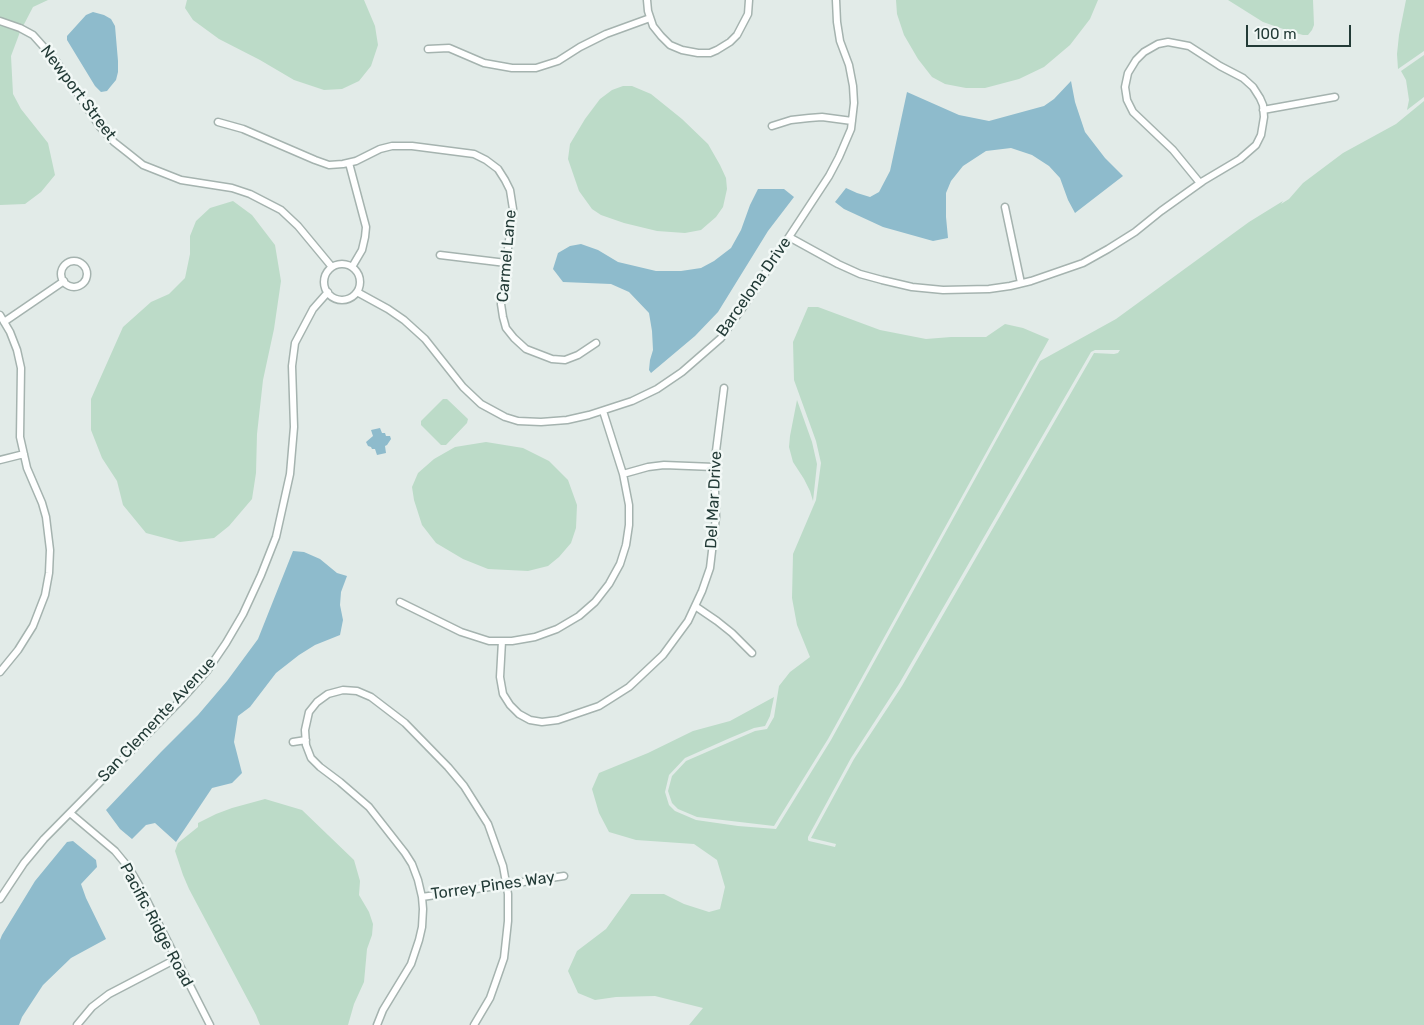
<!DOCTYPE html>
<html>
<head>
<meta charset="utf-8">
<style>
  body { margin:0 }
  #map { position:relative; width:1424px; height:1025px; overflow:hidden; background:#e2ebe8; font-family:Rubik,sans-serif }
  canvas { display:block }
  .scale { position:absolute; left:1246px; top:25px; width:105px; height:22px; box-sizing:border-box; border:2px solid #233b37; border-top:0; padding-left:6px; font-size:15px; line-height:18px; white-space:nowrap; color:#233b37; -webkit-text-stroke:4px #f2f8f6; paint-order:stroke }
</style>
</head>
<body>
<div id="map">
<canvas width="1424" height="1025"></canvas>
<div class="scale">100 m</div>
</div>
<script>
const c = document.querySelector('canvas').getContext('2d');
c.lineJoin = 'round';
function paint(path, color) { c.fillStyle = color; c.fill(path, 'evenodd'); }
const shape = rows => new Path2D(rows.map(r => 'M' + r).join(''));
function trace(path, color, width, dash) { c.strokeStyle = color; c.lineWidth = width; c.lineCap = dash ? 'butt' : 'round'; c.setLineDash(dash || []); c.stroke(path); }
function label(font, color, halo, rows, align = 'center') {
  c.font = font + ' Rubik,sans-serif'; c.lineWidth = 5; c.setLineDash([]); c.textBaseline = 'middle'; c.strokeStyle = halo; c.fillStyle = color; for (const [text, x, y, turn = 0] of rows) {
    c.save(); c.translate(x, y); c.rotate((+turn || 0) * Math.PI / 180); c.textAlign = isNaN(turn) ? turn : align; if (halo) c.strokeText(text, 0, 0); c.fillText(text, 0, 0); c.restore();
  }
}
const green = shape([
  [0,0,48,0,33,7,20,32,11,56,13,94,21,109,48,143,55,175,41,192,25,204,0,205],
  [187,0,364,0,375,26,378,45,371,66,359,81,342,89,324,90,294,80,260,60,219,39,193,20,185,8],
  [896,0,1098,0,1090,19,1070,45,1044,67,1019,79,985,88,966,88,945,84,932,77,918,59,904,35,897,14],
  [1228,0,1313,0,1314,25,1312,30,1308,35,1303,35,1289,31,1263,22],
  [1406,0,1424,0,1424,51,1398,69,1397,54,1399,35],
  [1424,55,1424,97,1407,110,1409,100,1406,80,1401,71],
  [623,86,632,86,651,94,682,119,708,144,720,165,726,178,727,189,723,207,716,217,701,230,685,233,657,231,624,223,601,215,592,209,579,191,568,159,570,144,585,119,600,99,612,90],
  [1424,101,1424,1025,689,1025,703,1008,655,996,616,997,595,1000,578,993,568,971,577,951,606,929,631,894,664,894,684,904,709,912,720,909,725,887,717,860,694,844,636,840,609,832,599,813,592,789,599,773,648,753,693,731,730,721,774,697,770,716,765,726,754,728,730,738,685,758,669,775,665,792,669,805,675,811,696,820,738,826,776,829,831,740,1040,361,1116,319,1249,222,1283,201,1281,204,1289,199,1303,183,1343,153,1396,124],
  [1095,350,1120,350,1118,353,1114,354,1094,353,902,686,854,759,811,838,836,844,835,847,809,841,808,840,808,837,851,758,899,684,1091,352],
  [233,201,252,215,275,245,281,281,274,329,263,380,257,434,256,473,252,499,229,526,214,538,180,542,146,533,123,505,117,481,102,458,91,430,91,399,123,327,151,302,169,294,185,278,190,254,190,236,196,221,210,208],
  [808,307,818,307,880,330,926,339,951,337,986,337,1005,324,1023,328,1049,339,828,739,774,826,697,817,678,809,672,803,668,791,672,776,686,761,755,731,767,729,774,717,779,686,790,672,810,657,797,625,792,598,793,554,816,500,821,463,816,441,794,380,793,342],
  [443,399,447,399,468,419,467,423,446,445,441,445,421,425,421,421],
  [797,400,812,442,817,464,813,501,810,491,804,479,793,462,789,447,790,436],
  [486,442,523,448,549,461,568,480,577,505,576,528,571,543,559,557,548,566,528,571,488,569,463,559,436,543,422,525,414,500,412,487,418,473,434,459,455,447],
  [265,799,302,810,354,860,360,881,359,895,369,912,373,924,372,935,367,949,364,982,354,1004,348,1025,260,1025,256,1015,189,889,183,875,175,851,178,843,198,827,198,823,216,814,232,808]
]);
const water = shape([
  [93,12,104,15,111,19,115,26,118,61,118,72,116,80,111,86,107,91,101,92,95,86,67,40,67,36,86,15],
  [1071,81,1075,102,1085,132,1105,158,1123,176,1075,213,1068,200,1060,178,1049,166,1032,155,1011,148,986,151,963,166,951,181,946,193,946,217,948,238,933,241,883,227,844,209,835,202,846,188,857,193,870,197,879,192,890,171,907,92,959,115,989,121,1044,106,1054,99],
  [758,189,784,189,794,197,768,231,718,312,695,336,651,373,649,370,650,360,653,350,652,331,649,313,629,292,611,284,563,282,553,269,558,253,570,246,581,244,598,250,618,262,656,271,681,271,701,268,714,261,731,248,741,230,750,205],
  [380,428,382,433,385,433,386,436,390,436,391,439,387,445,385,446,386,453,377,455,375,449,372,449,371,447,368,446,366,442,373,436,371,430],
  [293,551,304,552,320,559,337,573,347,576,341,592,340,605,343,620,340,635,315,645,299,655,276,673,250,707,238,716,234,742,242,773,232,783,212,788,176,842,155,823,146,825,132,839,120,829,106,810,161,752,198,715,227,681,258,639],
  [73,841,96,860,97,867,81,884,86,898,106,939,71,958,43,985,22,1017,19,1025,0,1025,0,940,2,935,35,881,67,842]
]);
const minor = shape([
  [647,0,648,11,653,26,661,36,670,45,682,50,698,53,710,53,717,50,730,42,737,35,748,14,749,0],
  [0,21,20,28,33,35,42,45,56,61,100,127,114,142,128,153,143,165,181,180,232,188,250,194,281,210,298,226,332,267],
  [428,49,449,48,484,63,512,68,536,68,558,61,580,47,606,34,650,18],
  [1263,110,1335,97],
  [218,122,243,129,315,160,329,165,343,164,356,161,380,149,392,146,412,146,474,154,486,160,498,169,505,180,510,190,513,209,501,304,503,317,506,328,514,338,526,349,552,359,565,360,578,355,596,343],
  [772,126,791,120,809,118,822,117,852,121],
  [349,163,366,227,365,237,362,250,352,267],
  [1005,207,1021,283],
  [789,237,838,264,860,274,882,280,912,287,943,290,989,289,1010,286,1031,281,1083,263,1108,249,1135,232,1161,211,1203,181,1240,159,1256,145,1261,135,1264,117,1263,105,1260,98,1253,87,1243,78,1220,66,1189,46,1168,42,1158,44,1144,52,1136,60,1128,73,1125,87,1127,100,1133,112,1173,150,1200,183],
  [440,255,506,263],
  '61 274a13 13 0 1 1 26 0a13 13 0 1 1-26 0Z',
  '324 282a18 18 0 1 1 36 0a18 18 0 1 1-36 0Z',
  [357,292,388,309,404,320,425,339,463,387,481,404,505,417,518,421,541,422,567,420,589,415,632,401,657,389,682,372,721,338,741,310,829,176,839,157,851,129,854,103,853,86,849,65,840,41,837,22,836,0],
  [0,315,10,332,17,350,21,368,20,437,27,468,42,503,46,517,50,550,49,573,45,595,33,626,18,650,0,672],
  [4,322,64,281],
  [0,460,24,454],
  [623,474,648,467,664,465,714,467],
  [400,602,461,632,489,641,512,641,535,637,557,629,579,616,595,602,609,584,620,564,626,545,629,525,629,505,623,474,603,411],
  [695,606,717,621,732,633,752,653],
  [502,641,500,677,503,694,510,705,519,714,530,720,542,722,558,720,599,706,629,687,663,655,688,621,702,591,710,568,716,517,714,467,724,388],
  [293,742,306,740],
  [70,813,115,851,129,868,139,885,210,1025],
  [422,897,564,876],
  [0,899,24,863,44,839,182,699,207,671,226,643,243,614,261,575,276,537,290,474,294,427,292,366,295,343,313,309,328,292],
  [77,1025,92,1007,109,994,176,959],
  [377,1025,383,1010,411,964,419,940,422,927,423,909,422,897,418,880,412,864,405,853,369,807,340,782,320,767,311,758,306,745,305,730,309,712,317,702,328,694,343,690,357,691,371,697,405,723,448,767,464,786,488,824,503,866,508,894,508,921,504,958,496,981,490,998,474,1025]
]);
const streetNames = [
  ["Newport Street",78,93,53],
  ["Carmel Lane",507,256,-85],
  ["Barcelona Drive",754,287,-55],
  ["Del Mar Drive",714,500,-87],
  ["San Clemente Avenue",157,720,-47],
  ["Torrey Pines Way",493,886,-8],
  ["Pacific Ridge Road",156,925,62]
];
paint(green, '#bcdbc8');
paint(water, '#8ebbcc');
trace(minor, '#a5b3af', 9);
trace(minor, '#fff', 6);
label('16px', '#233b37', '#f2f8f6', streetNames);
</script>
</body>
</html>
